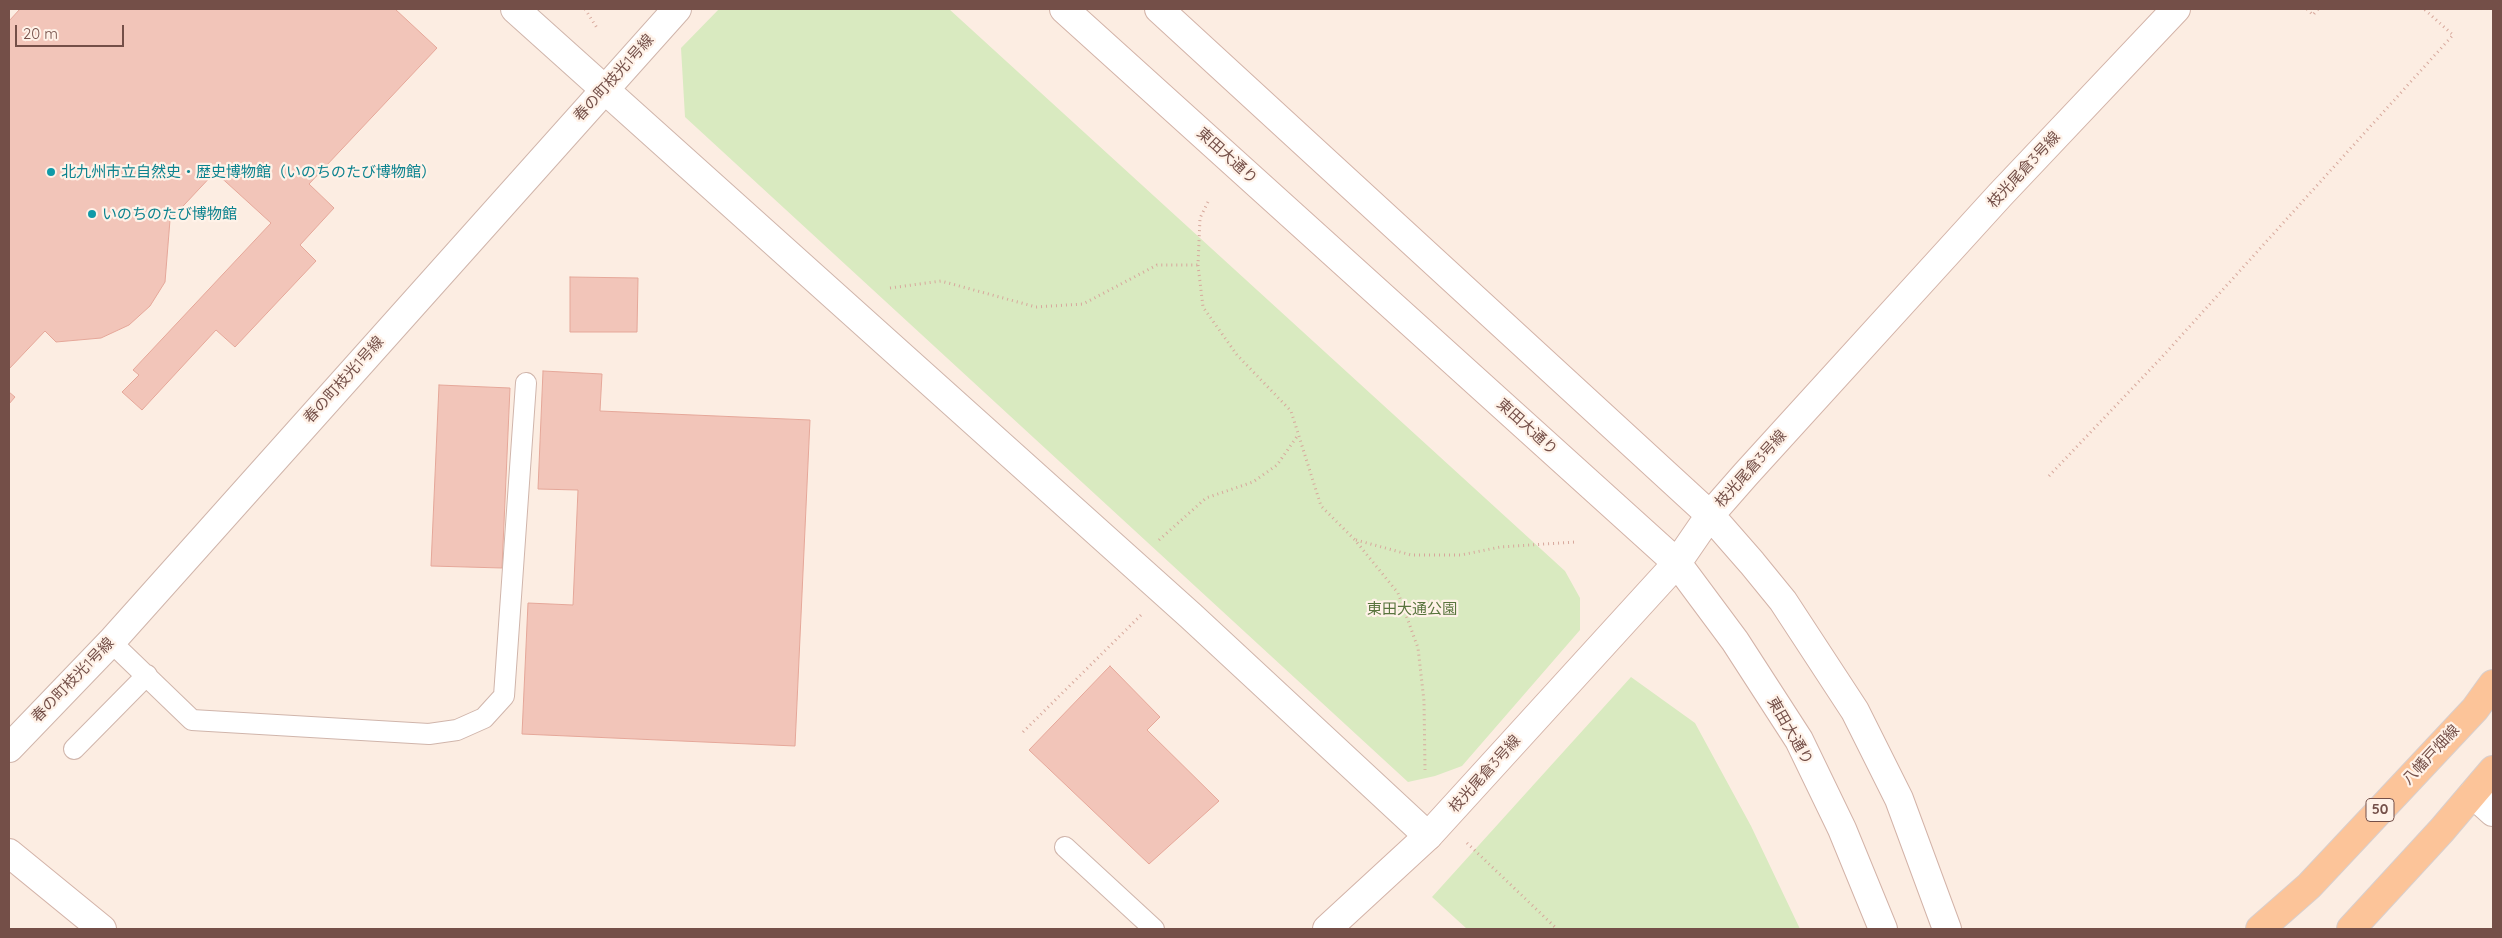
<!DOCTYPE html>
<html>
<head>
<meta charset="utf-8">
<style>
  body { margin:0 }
  #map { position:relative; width:2502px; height:938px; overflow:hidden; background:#fcede2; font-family:Quicksand,sans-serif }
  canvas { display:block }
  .frame { position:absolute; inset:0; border:10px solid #744f48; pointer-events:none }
  .scale { position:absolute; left:15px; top:25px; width:109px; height:22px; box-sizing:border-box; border:2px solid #744f48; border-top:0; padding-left:6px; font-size:15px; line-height:18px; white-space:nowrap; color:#744f48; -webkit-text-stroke:4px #fff2e8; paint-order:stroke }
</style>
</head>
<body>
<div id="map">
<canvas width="2502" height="938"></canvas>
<div class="frame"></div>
<div class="scale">20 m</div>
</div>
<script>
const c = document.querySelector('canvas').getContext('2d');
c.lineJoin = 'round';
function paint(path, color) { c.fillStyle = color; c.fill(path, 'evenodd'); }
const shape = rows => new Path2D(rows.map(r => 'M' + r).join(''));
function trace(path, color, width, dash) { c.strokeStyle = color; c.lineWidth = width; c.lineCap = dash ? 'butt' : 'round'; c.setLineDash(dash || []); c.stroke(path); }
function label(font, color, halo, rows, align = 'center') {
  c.font = font + ' Quicksand,"Noto Sans JP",sans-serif'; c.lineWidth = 4.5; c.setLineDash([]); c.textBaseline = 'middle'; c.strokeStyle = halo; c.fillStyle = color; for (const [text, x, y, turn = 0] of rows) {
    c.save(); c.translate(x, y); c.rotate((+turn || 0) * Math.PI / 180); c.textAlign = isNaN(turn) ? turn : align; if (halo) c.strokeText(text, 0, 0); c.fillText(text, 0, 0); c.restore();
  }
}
const green = shape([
  [719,9,949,9,1565,571,1580,598,1580,630,1462,766,1435,776,1408,782,685,117,681,48],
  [1631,677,1695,723,1751,826,1800,929,1467,929,1432,897]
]);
const building = shape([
  [20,9,395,9,437,48,309,184,334,208,300,245,316,261,235,347,216,330,142,410,122,392,139,375,133,370,271,223,215,172,170,220,165,282,150,306,129,325,101,338,56,342,45,331,9,369,9,21,20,9],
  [570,277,638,278,637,332,570,332,570,277],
  [543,371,602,374,600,411,810,420,795,746,522,734,528,603,573,605,578,490,538,489,543,371],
  [439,385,510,388,502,568,431,566,439,385],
  [9,392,15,397,9,404,9,392],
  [1110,666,1160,717,1147,730,1219,801,1149,864,1029,750,1110,666]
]);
const path = shape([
  [585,9,597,28],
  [2307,9,2313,15,2318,9],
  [1208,202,1200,218,1198,265,1203,307,1237,355,1291,411,1321,506,1355,540,1398,593,1418,648,1424,701,1425,770],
  [890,288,941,281,1036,307,1083,304,1157,265,1198,265],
  [2049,476,2162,357,2453,35,2424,9],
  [1159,540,1206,498,1253,482,1277,465,1298,435],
  [1356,540,1411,555,1461,555,1500,547,1575,542],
  [1023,732,1142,614],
  [1467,843,1557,929]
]);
const lane = shape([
  [111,642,192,720,429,734,457,730,484,718,504,696,526,383],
  [74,749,147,675],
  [1065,847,1154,929]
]);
const street = shape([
  [515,9,1191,616,1428,836],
  [9,748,111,642,677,9],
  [2473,794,2493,812]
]);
const secondary = shape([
  [1064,9,1677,563,1735,641,1799,740,1842,829,1883,929],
  [1159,9,1710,515,1752,563,1783,601,1855,711,1899,799,1947,929],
  [9,853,102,929],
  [1327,929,1428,836,1677,563,1710,515,1746,474,2000,195,2176,9]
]);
const primary = shape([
  [2260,929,2309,886,2475,709,2493,684],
  [2351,929,2442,830,2493,770]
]);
const markers = [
  [51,172,5,"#0f9aa8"],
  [92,214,5,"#0f9aa8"]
];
const shields = [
  [2380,810,28]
];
const shieldNames = [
  ["50",2380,810]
];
const streetNames = [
  ["春の町枝光1号線",614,78,-48],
  ["東田大通り",1227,156,42],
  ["枝光尾倉3号線",2024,170,-47],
  ["春の町枝光1号線",344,380,-48],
  ["東田大通り",1527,427,42],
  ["枝光尾倉3号線",1751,469,-48],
  ["春の町枝光1号線",73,680,-46],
  ["東田大通り",1790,731,60],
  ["八幡戸畑線",2431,755,-47],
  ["枝光尾倉3号線",1485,774,-48]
];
const cultureNames = [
  ["北九州市立自然史・歴史博物館（いのちのたび博物館）",61,172],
  ["いのちのたび博物館",102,214]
];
const parkNames = [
  ["東田大通公園",1412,609]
];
paint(green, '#d9eac0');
paint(building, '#f2c5b9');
trace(building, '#e5a799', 1);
trace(lane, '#d0b5ab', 22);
trace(street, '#d0b5ab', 30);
trace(secondary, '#d3b3a8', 30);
trace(primary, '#d8cecc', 30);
trace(path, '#d7a89c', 3, [1, 4]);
trace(lane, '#fff', 20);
trace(street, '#fff', 28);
trace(secondary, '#fff', 28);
trace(primary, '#fcc499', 28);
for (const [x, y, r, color] of markers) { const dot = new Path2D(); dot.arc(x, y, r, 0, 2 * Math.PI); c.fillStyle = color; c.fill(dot); trace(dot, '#fff2e8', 2); }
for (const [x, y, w] of shields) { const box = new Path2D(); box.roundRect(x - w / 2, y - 11.5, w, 23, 4); c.fillStyle = '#fff2e8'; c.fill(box); trace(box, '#744f48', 1); }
label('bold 14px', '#744f48', null, shieldNames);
label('15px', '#744f48', '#fff2e8', streetNames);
label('15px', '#0d838f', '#fff2e8', cultureNames, 'left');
label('15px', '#58743d', '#fff2e8', parkNames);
</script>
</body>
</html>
